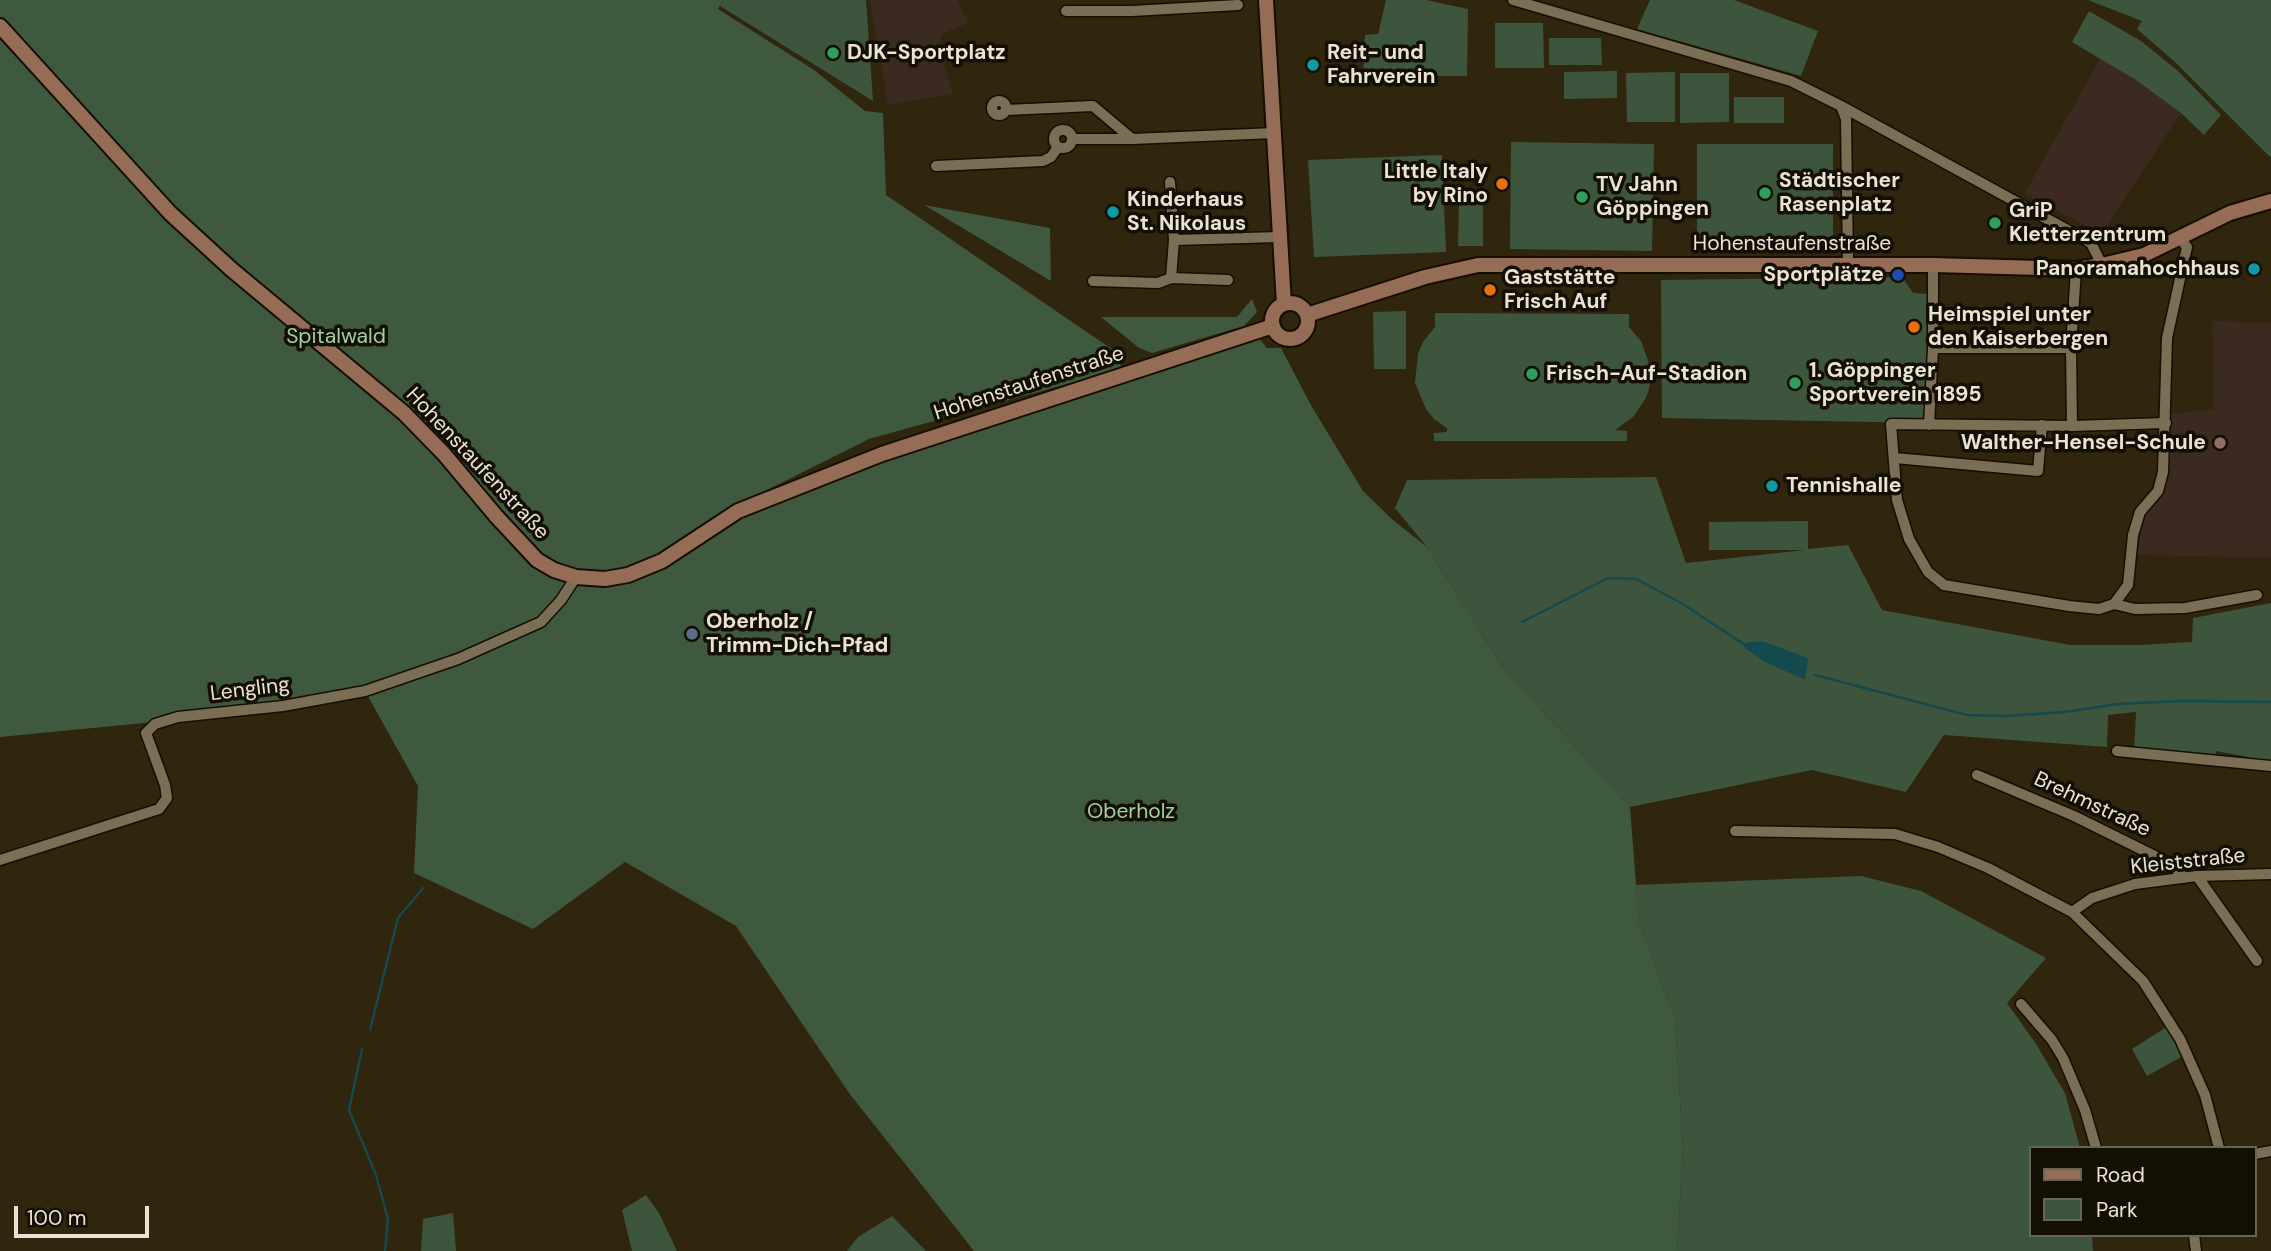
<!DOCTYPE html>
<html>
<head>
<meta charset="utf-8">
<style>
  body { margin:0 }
  #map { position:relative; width:2271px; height:1251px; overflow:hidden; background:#30250d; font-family:"DM Sans",sans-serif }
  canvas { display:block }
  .legend { position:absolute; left:2029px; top:1146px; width:228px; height:91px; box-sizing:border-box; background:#130f05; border:2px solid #696458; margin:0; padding:9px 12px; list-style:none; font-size:21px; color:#eae3d4 }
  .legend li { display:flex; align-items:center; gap:14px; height:35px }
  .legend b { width:35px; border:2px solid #696458 }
  .scale { position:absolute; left:14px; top:1206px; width:135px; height:32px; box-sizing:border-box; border:4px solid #eae3d4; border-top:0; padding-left:9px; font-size:21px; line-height:24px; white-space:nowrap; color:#eae3d4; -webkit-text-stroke:5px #130f05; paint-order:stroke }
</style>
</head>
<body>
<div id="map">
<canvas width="2271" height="1251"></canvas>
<ul class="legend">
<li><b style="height:9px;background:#956c56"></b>Road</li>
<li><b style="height:19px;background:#3e553d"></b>Park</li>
</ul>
<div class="scale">100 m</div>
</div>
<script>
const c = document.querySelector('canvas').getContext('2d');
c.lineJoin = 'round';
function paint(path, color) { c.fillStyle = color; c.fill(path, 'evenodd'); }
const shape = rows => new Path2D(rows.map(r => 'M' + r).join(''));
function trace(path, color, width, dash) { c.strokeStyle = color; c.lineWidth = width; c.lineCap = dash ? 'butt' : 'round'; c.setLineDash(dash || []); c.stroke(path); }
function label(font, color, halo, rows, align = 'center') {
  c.font = font + ' "DM Sans",sans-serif'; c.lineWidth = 7; c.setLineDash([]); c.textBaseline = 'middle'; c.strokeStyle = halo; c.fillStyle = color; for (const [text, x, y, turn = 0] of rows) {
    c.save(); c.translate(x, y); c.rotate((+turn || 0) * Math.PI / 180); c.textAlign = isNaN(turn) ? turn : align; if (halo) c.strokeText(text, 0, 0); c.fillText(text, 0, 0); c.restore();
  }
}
const commercial = shape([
  [2101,57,2136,80,2181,113,2101,234,2024,194]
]);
const education = shape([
  [870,0,958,0,968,23,942,34,939,47,953,94,888,105],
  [2212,321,2271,323,2271,558,2137,555,2144,515,2168,472,2170,414,2214,409]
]);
const green = shape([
  [723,0,866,0,873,101,720,6],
  [1386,0,1426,0,1468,9,1467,76,1363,76,1365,35,1378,34],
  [1650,0,1734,0,1818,31,1801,76,1637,29],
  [2088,0,2271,0,2271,158,2175,62,2137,29,2142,21],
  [2089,11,2141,41,2178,71,2221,115,2204,135,2181,113,2136,80,2072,42],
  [1495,23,1543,23,1544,68,1495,68],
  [1549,38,1601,38,1602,65,1549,65],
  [1617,71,1617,98,1564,99,1564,72],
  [1675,72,1675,122,1627,122,1626,73],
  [1680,73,1729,73,1729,122,1680,123],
  [1784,97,1784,123,1734,123,1734,97],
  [1511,142,1654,144,1652,251,1510,249],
  [1697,144,1833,144,1833,243,1697,243],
  [1442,155,1446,252,1314,257,1308,160],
  [1459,201,1483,201,1483,246,1458,246],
  [1902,277,1913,293,1929,294,1930,348,1927,423,1662,418,1661,280],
  [1406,311,1406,369,1374,369,1373,312],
  [1435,313,1629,314,1629,327,1641,341,1650,366,1650,385,1646,398,1633,417,1615,430,1627,431,1627,441,1434,441,1434,433,1447,432,1447,428,1434,419,1426,409,1415,383,1418,354,1423,342,1435,327],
  [1656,477,1686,563,1805,550,1709,550,1709,522,1808,521,1808,549,1848,545,1882,610,2070,645,2139,645,2192,642,2193,618,2271,603,2271,763,2246,760,2248,757,2216,751,2215,758,2134,750,2136,712,2108,715,2107,747,1944,735,1906,792,1812,770,1630,807,1502,666,1427,547,1395,508,1407,480],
  [1861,876,1921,891,2046,958,2007,1003,2036,1044,2065,1093,2080,1148,2031,1148,2031,1235,2092,1235,2093,1251,1677,1251,1683,1149,1675,1019,1639,922,1636,885],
  [2168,1026,2183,1056,2147,1076,2132,1049],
  [646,1195,659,1213,677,1251,632,1251,622,1210],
  [453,1213,456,1251,421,1251,423,1219],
  [892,1216,926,1251,847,1251,858,1237]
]);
const forest = shape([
  [0,0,723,0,718,9,814,70,865,111,883,113,886,195,1119,354,1121,369,869,439,735,506,649,563,631,570,603,573,577,572,573,582,601,585,627,580,653,572,753,509,889,456,1259,338,1267,348,1281,348,1312,407,1363,491,1393,520,1427,547,1502,666,1630,807,1639,922,1675,1019,1683,1149,1677,1251,974,1251,849,1093,736,926,625,862,533,929,414,873,418,786,365,691,278,710,0,737],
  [924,205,1050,228,1051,281],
  [1252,299,1257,312,1244,326,1152,353,1139,348,1101,317,1237,317]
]);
const water = shape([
  [1762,641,1808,658,1805,680,1763,661,1745,648,1745,643]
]);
const stream = shape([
  [1522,622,1608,578,1636,579,1683,604,1745,645],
  [1815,675,1967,715,2007,716,2064,712,2118,704,2181,701,2271,702],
  [370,1030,398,918,423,888],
  [362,1049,349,1110,376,1175,388,1219,385,1251]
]);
const street = shape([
  [1513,0,1791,81,1841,106,1846,119,1848,265],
  [1066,11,1132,11,1238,5],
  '992 108a7 7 0 1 1 14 0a7 7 0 1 1-14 0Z',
  [1841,106,2091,243,2102,265],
  [1006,110,1093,106,1131,138],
  '1054 139a9 9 0 1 1 18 0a9 9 0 1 1-18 0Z',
  [1072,139,1132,139,1275,133],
  [936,166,1043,161,1051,157,1058,147],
  [1170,182,1174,240],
  [1171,278,1174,240,1279,237],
  [1093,281,1158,283,1171,278,1228,280],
  [1933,348,2071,348],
  [2166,423,2072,426,1891,424,1897,500,1909,539,1928,572,1944,585,2069,606,2099,609,2114,604,2135,609,2185,608,2257,595],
  [1929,425,1933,348,1933,265],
  [2072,426,2071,348,2076,269],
  [1895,458,2038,471,2042,425],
  [2114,604,2128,585,2133,535,2140,512,2158,491,2163,472,2167,338,2187,247,2180,238],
  [2117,751,2271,766],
  [1977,775,2074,816,2173,865,2184,878],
  [1735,831,1895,834,1938,847,1988,868,2072,912,2143,981,2180,1039,2205,1095,2219,1148],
  [0,860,159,809,167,798,165,785,146,733,155,724,178,717,283,706,365,691,458,659,541,622,561,600,576,577],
  [2197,876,2257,961],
  [2072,912,2092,898,2135,884,2197,876,2271,874],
  [2021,1004,2052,1040,2063,1058,2085,1110,2096,1148],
  [2255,1154,2271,1151],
  [2194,1235,2196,1251]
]);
const secondary = shape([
  [1266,0,1284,304],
  [0,26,170,213,231,269,404,413,444,454,496,516,537,560,554,570,576,577,605,579,628,575,662,561,738,511,882,454,1273,326],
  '1272 321a18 18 0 1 1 36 0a18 18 0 1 1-36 0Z',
  [1307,315,1425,277,1478,265,1933,265,2076,269,2102,265,2144,255,2230,213,2271,201]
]);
const markers = [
  [833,53,7,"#2e9e5b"],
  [1313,65,7,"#0f9aa8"],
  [1502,184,7,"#e8710a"],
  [1765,193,7,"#2e9e5b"],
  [1582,197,7,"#2e9e5b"],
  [1113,212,7,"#0f9aa8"],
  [1995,223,7,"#2e9e5b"],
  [2254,269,7,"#0f9aa8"],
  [1898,275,7,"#1a4fb4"],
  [1490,290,7,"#e8710a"],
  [1914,327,7,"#e8710a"],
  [1532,374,7,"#2e9e5b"],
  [1795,383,7,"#2e9e5b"],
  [2220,443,7,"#8d6e63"],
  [1772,486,7,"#0f9aa8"],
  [692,634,7,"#5c6f8a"]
];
const poiNames = [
  ["DJK-Sportplatz",847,53],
  ["Reit- und",1327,53],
  ["Fahrverein",1327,77],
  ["Little Italy",1488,172,"right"],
  ["by Rino",1488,196,"right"],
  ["Städtischer",1779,181],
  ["Rasenplatz",1779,205],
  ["TV Jahn",1596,185],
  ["Göppingen",1596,209],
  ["Kinderhaus",1127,200],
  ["St. Nikolaus",1127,224],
  ["GriP",2009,211],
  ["Kletterzentrum",2009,235],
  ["Panoramahochhaus",2240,269,"right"],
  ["Sportplätze",1884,275,"right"],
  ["Gaststätte",1504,278],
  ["Frisch Auf",1504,302],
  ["Heimspiel unter",1928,315],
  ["den Kaiserbergen",1928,339],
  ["1. Göppinger",1809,371],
  ["Sportverein 1895",1809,395],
  ["Frisch-Auf-Stadion",1546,374],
  ["Walther-Hensel-Schule",2206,443,"right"],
  ["Tennishalle",1786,486],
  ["Oberholz /",706,622],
  ["Trimm-Dich-Pfad",706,646]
];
const streetNames = [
  ["Hohenstaufenstraße",1792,244],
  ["Hohenstaufenstraße",1029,384,-18],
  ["Hohenstaufenstraße",477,464,47],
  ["Lengling",250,690,-7],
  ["Brehmstraße",2092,805,25],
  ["Kleiststraße",2188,862,-6]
];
const parkNames = [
  ["Spitalwald",336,337],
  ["Oberholz",1131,812]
];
paint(commercial, '#3b2922');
paint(education, '#3a2a1f');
paint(green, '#3e553d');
paint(forest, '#3f593e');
paint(water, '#14494d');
trace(stream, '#14494d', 2.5);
trace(street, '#170d00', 13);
trace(secondary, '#170d00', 18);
trace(street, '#7a6e54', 10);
trace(secondary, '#956c56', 14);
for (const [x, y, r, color] of markers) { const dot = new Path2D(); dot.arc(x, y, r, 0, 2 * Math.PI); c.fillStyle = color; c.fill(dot); trace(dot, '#130f05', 2.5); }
label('bold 21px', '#eae3d4', '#130f05', poiNames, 'left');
label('21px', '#eae3d4', '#130f05', streetNames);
label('21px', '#a2d1a0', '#130f05', parkNames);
</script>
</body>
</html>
